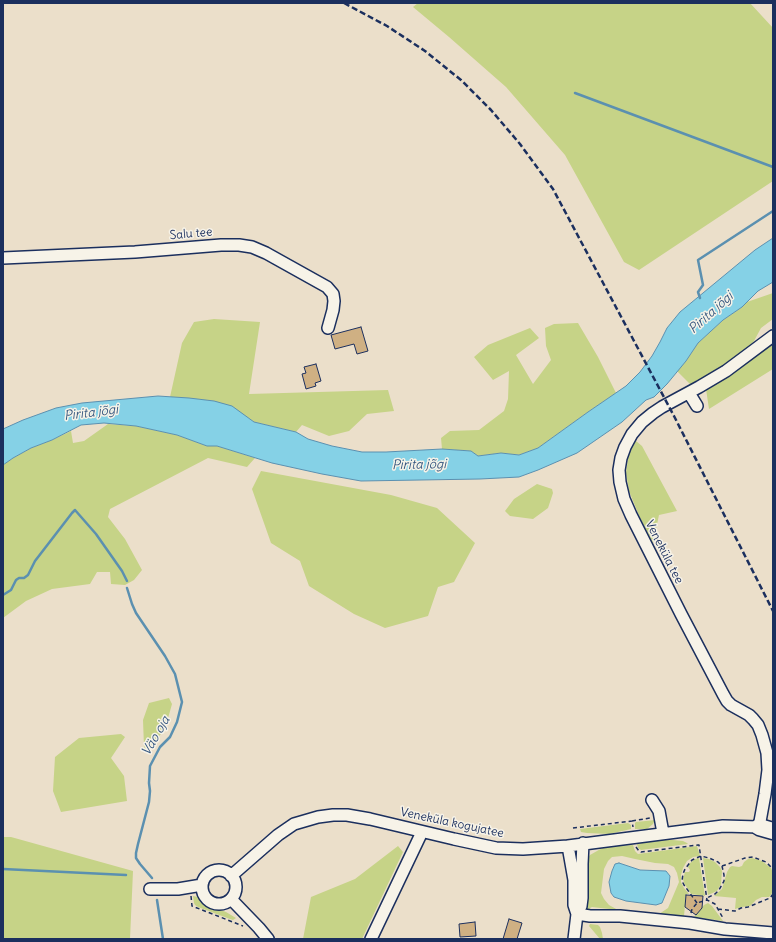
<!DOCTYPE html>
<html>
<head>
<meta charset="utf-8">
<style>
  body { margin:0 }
  #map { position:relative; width:776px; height:942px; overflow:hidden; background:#ebdfca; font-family:Delius,sans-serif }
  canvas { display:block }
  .frame { position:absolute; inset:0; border:4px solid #1b2f5e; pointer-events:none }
</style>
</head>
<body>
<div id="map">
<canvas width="776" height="942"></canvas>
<div class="frame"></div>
</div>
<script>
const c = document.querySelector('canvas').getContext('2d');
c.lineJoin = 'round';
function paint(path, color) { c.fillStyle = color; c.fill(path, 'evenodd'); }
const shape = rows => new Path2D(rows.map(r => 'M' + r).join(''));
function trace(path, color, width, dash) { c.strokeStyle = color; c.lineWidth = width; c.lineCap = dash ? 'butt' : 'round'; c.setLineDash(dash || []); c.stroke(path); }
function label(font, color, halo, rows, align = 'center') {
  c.font = font + ' Delius,sans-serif'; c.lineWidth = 3; c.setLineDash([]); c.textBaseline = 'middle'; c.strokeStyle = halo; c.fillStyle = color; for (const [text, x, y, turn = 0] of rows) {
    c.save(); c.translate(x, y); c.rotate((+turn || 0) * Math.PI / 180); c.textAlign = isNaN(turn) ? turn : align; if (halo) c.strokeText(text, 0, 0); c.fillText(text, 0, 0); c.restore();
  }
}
const green = shape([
  [418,3,750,3,773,28,773,181,639,270,624,262,565,155,506,87,449,37,413,7],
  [773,293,773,319,761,328,754,341,746,350,706,379,691,385,677,371,686,361,698,343,723,320,742,307,747,302],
  [214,319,260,322,249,394,388,390,394,411,367,414,349,431,329,436,302,425,296,432,254,422,245,416,214,401,170,397,182,343,194,322],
  [578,323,598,357,616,393,588,412,538,448,519,455,501,453,478,456,471,451,442,449,441,438,450,431,479,430,504,411,508,399,509,371,493,380,474,357,488,345,530,328,539,338,516,355,533,384,551,360,546,346,545,328,554,324],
  [773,342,773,369,709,409,706,389],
  [108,424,136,426,177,435,207,446,217,446,255,458,247,467,208,458,110,509,108,517,125,539,142,570,134,580,125,585,111,584,110,572,97,572,90,584,52,589,26,601,3,618,3,465,13,458,31,448,52,440,71,431,73,443,84,441],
  [636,441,642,446,677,511,659,515,653,543,640,518,629,491,626,473,629,451],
  [261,471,391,495,437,508,475,543,454,582,438,587,428,616,385,628,354,614,309,586,300,561,271,543,252,489],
  [537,484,552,489,553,493,548,508,533,519,510,516,505,511,514,499],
  [169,698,172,704,165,729,147,751,144,747,143,720,149,703],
  [121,734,125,737,111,758,124,776,127,801,61,812,53,791,55,757,79,738],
  [655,820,653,824,647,829,635,829,635,823,636,822],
  [628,823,631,825,631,829,609,834,587,833,581,832,580,829],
  [3,837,11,837,133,871,130,939,3,939],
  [662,839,683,841,687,843,688,844,641,850,638,848,637,844],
  [633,845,635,851,638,854,697,846,700,856,693,857,687,861,683,868,681,875,681,882,684,888,689,894,686,894,684,916,659,914,668,908,679,882,677,873,674,867,668,864,655,863,635,859,622,856,612,857,608,861,604,869,601,893,604,899,609,905,618,910,592,907,590,908,589,910,584,908,587,859,590,855,604,847],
  [398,846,403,852,362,939,303,939,311,897,355,879],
  [699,858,705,896,691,894,684,883,683,879,685,872,689,872,690,870,688,867,689,864,695,859],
  [703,858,709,859,715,862,720,867,722,871,721,884,717,891,708,895],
  [752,858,762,861,771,868,773,873,773,891,771,895,769,897,762,897,756,900,750,906,742,907,735,909,736,898,714,896,722,889,727,872,730,867,732,866,739,867,742,866,744,862,748,859],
  [193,896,198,897,212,907,226,912,236,918,233,920,230,919,198,907,195,905,194,903],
  [708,903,712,906,723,921,694,917,704,905],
  [590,924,598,925,600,927,602,933,603,939,600,939,589,926]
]);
const water = shape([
  [773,238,773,282,758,291,742,307,723,320,698,343,686,361,667,384,654,397,646,400,622,422,577,453,538,470,519,477,480,479,361,481,322,474,272,463,217,446,207,446,177,435,136,426,104,423,81,425,52,440,31,448,13,458,3,465,3,429,23,420,56,408,82,403,158,396,189,398,214,401,232,406,254,422,296,432,308,439,332,446,362,452,386,452,442,449,471,451,478,456,501,453,519,455,538,448,588,412,626,386,640,372,652,356,660,342,667,328,680,312,755,250,773,238],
  [619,863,640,870,666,871,670,876,669,886,662,903,656,905,626,901,614,897,611,893,609,882,612,871,615,864,619,863]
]);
const stream = shape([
  [575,93,773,167],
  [700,298,698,292,703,285,698,260,773,211],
  [127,588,132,604,136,613,165,656,175,674,182,702,177,722,170,737,160,747,150,766,149,783,150,791,149,802,138,844,136,853,136,858,140,864,152,878],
  [3,595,11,590,16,580,19,578,24,578,28,575,35,561,72,513,75,510,96,534,122,571,127,581],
  [3,869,126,875],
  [157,900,163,939]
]);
const building = shape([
  [361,327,368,351,357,354,354,344,335,349,331,335,361,327],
  [316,364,321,381,315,383,316,386,306,389,302,374,306,373,304,367,316,364],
  [686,895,703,896,702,908,696,915,685,907,686,895],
  [509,919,522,923,517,939,503,939,509,919],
  [475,922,476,936,460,937,459,924,475,922]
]);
const path = shape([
  [632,821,650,818],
  [573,828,632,821,633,827],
  [636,847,639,851,641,852,698,845,699,845,707,900],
  [722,866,745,858,753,857,766,862,773,869],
  [191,896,192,906,243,926],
  [697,903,684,885,682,881,683,874,685,869,692,860,701,856,709,858,718,862,722,866,724,875,724,881,719,890,715,894,707,898],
  [718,909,735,911,741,908,748,907,770,898,773,894],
  [691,913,692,909,697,903,707,900,715,904,723,918]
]);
const minor = shape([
  [3,258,135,252,221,245,239,245,252,247,266,253,327,287,333,294,334,301,333,310,328,328],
  [689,393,697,406],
  [652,800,659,811,663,833],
  [568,846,574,880,574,905,577,914],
  '202 887a17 17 0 1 1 34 0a17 17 0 1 1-34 0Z',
  [231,876,278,835,294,824,318,817,333,815,347,815,370,819,454,839,496,848,523,849,568,846,723,826,759,827,765,794,768,770,767,753,762,735,758,725,753,719,749,715,731,705,727,701,723,694,681,614,631,515,624,499,620,482,619,470,621,458,625,447,632,434,642,422,653,413,662,407,699,387,726,371,773,336],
  [150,889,178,889,202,885],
  [231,899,259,928,268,939],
  [577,914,590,916,620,916,690,923,725,929,773,933],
  [371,939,422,832],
  [574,939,577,914,581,906,582,898,582,864,583,843]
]);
const highway = shape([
  [759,827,773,831]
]);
const rail = shape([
  [344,3,387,26,425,51,461,80,491,110,520,144,553,189,674,416,773,611]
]);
const streetNames = [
  ["Salu tee",191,234,-5],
  ["Veneküla tee",664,552,63],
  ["Veneküla kogujatee",452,823,12]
];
const waterNames = [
  ["Pirita jõgi",711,313,-42],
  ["Pirita jõgi",91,413,-7],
  ["Pirita jõgi",419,465,-1],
  ["Väo oja",156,736,-60]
];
paint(green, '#c6d387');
paint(water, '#85d1e6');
trace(water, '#5b90b0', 1);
trace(stream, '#5b90b0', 2.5);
paint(building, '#cfb083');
trace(building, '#1b2f5e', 1);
trace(minor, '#1b2f5e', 14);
trace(highway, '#1b2f5e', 19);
trace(path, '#1b2f5e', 1.5, [4, 3]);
trace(minor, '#f7f3e8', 11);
trace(highway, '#f7f3e8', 16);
trace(rail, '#1b2f5e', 2.5, [6, 3]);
label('12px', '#1b2f5e', '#f7f3e8', streetNames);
label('italic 13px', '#365880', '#f7f3e8', waterNames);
</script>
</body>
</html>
